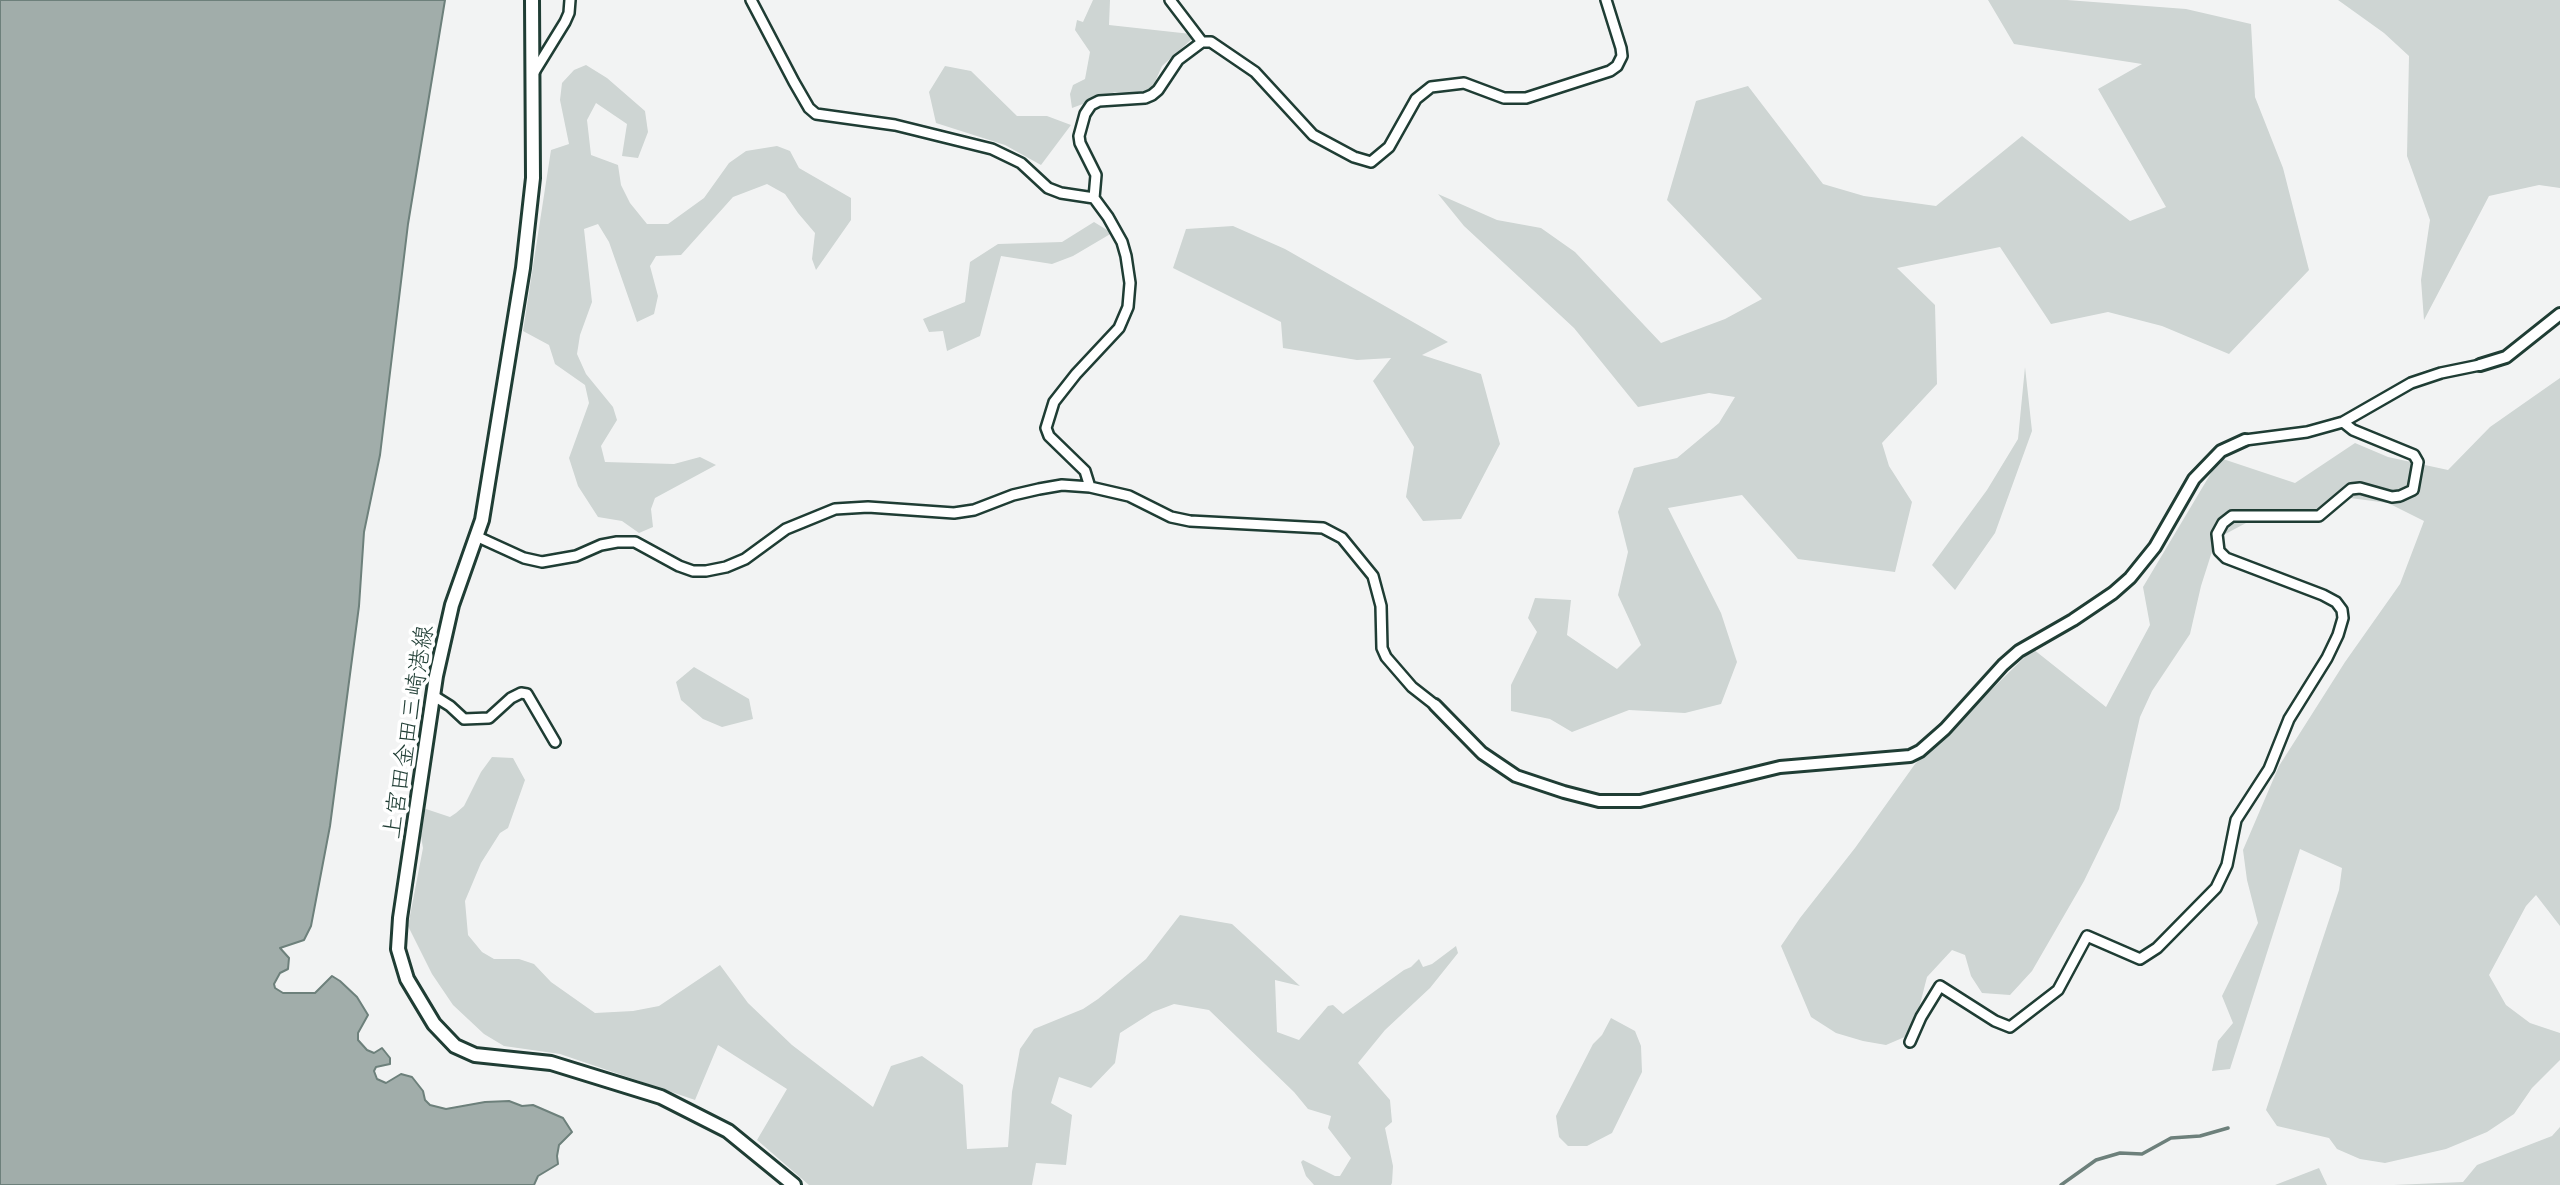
<!DOCTYPE html>
<html>
<head>
<meta charset="utf-8">
<style>
  body { margin:0 }
  canvas { display:block; background:#f2f3f3 }
</style>
</head>
<body>
<canvas width="2560" height="1185"></canvas>
<script>
const c = document.querySelector('canvas').getContext('2d');
c.lineJoin = 'round';
function paint(path, color) { c.fillStyle = color; c.fill(path, 'evenodd'); }
const shape = rows => new Path2D(rows.map(r => 'M' + r).join(''));
function trace(path, color, width, dash) { c.strokeStyle = color; c.lineWidth = width; c.lineCap = dash ? 'butt' : 'round'; c.setLineDash(dash || []); c.stroke(path); }
function label(font, color, halo, rows, align = 'center') {
  c.font = font + ' "Comic Neue","Klee One",sans-serif'; c.lineWidth = 7; c.setLineDash([]); c.textBaseline = 'middle'; c.strokeStyle = halo; c.fillStyle = color; for (const [text, x, y, turn = 0] of rows) {
    c.save(); c.translate(x, y); c.rotate((+turn || 0) * Math.PI / 180); c.textAlign = isNaN(turn) ? turn : align; if (halo) c.strokeText(text, 0, 0); c.fillText(text, 0, 0); c.restore();
  }
}
const green = shape([
  [1093,0,1110,0,1109,25,1191,34,1193,38,1162,66,1155,82,1149,90,1133,93,1115,92,1072,108,1070,94,1073,85,1085,79,1090,52,1075,30,1077,20,1083,22],
  [1988,0,2067,0,2186,9,2251,24,2255,97,2283,168,2309,270,2229,354,2162,326,2108,312,2051,324,2000,247,1897,268,1935,305,1937,384,1882,443,1889,466,1912,502,1895,572,1798,559,1742,495,1668,508,1721,613,1737,662,1721,704,1685,713,1629,710,1572,732,1550,719,1511,711,1511,685,1537,632,1528,618,1535,598,1571,600,1567,635,1617,669,1641,645,1618,595,1628,552,1618,512,1634,468,1677,458,1719,423,1735,397,1709,393,1638,407,1574,328,1464,226,1438,194,1497,220,1541,228,1575,252,1661,343,1725,319,1762,299,1667,200,1696,101,1748,86,1823,184,1864,196,1936,206,2022,136,2130,221,2166,207,2098,89,2142,64,2014,44],
  [2338,0,2560,0,2560,188,2539,185,2489,196,2424,320,2421,280,2430,220,2407,156,2409,56,2384,33],
  [586,65,607,78,645,111,648,132,638,158,622,156,627,124,596,103,587,120,591,155,618,165,621,185,630,203,647,224,668,224,704,198,729,163,746,151,777,146,790,151,799,168,851,198,851,220,816,270,812,259,815,233,798,213,785,194,767,184,733,197,681,255,656,256,650,266,658,296,654,314,637,322,609,242,598,224,584,229,592,302,580,335,577,354,586,374,613,407,617,420,601,446,605,462,674,464,700,457,716,465,655,498,651,509,653,527,639,533,622,521,598,517,578,486,569,458,589,403,585,385,555,364,549,345,523,331,551,150,569,144,560,100,562,83,574,70],
  [945,66,971,71,1017,116,1047,116,1071,125,1041,165,1005,145,936,123,929,92],
  [1094,222,1112,233,1073,256,1052,264,1001,256,980,336,947,351,943,331,929,332,923,319,965,302,970,262,998,244,1062,242],
  [1233,226,1285,249,1448,342,1422,355,1481,374,1500,444,1461,519,1423,521,1406,497,1414,447,1373,381,1391,358,1357,360,1283,348,1281,322,1173,268,1186,229],
  [2025,367,2032,431,1995,533,1955,590,1932,565,1987,490,2018,439],
  [2560,378,2560,926,2536,895,2526,906,2489,975,2506,1005,2530,1023,2560,1033,2560,1060,2532,1088,2514,1114,2487,1132,2446,1149,2385,1163,2360,1159,2337,1149,2329,1138,2277,1126,2266,1110,2339,890,2342,868,2300,849,2230,1069,2212,1071,2218,1041,2233,1023,2222,996,2258,923,2247,880,2243,850,2279,766,2345,662,2400,584,2424,521,2388,503,2350,498,2324,520,2246,523,2216,539,2201,586,2190,634,2152,691,2140,717,2119,809,2084,881,2032,971,2010,995,1982,993,1971,976,1965,955,1952,950,1927,977,1916,1020,1907,1036,1886,1045,1863,1041,1836,1033,1811,1017,1781,946,1800,918,1855,848,1915,764,2033,649,2106,707,2150,625,2143,587,2220,458,2295,483,2355,443,2388,457,2448,470,2490,427],
  [694,667,749,699,753,719,722,727,703,719,681,700,676,682],
  [492,757,513,758,525,780,508,828,500,833,481,863,465,901,468,935,482,952,494,959,519,959,534,964,551,982,595,1013,633,1011,659,1006,720,965,748,1003,792,1045,873,1107,891,1066,922,1056,963,1085,967,1149,1008,1147,1012,1092,1020,1049,1034,1029,1083,1009,1098,999,1146,959,1180,915,1232,924,1300,986,1275,980,1277,1032,1299,1040,1328,1006,1333,1005,1343,1014,1404,970,1411,967,1419,959,1423,967,1432,964,1456,946,1458,953,1430,988,1385,1030,1358,1063,1390,1100,1392,1122,1385,1128,1393,1166,1392,1183,1391,1185,1314,1185,1306,1176,1301,1162,1303,1160,1335,1176,1340,1176,1351,1158,1328,1128,1331,1116,1308,1109,1294,1092,1209,1010,1174,1004,1153,1012,1120,1033,1115,1063,1091,1088,1059,1077,1051,1103,1072,1115,1066,1165,1036,1163,1032,1185,809,1185,757,1140,787,1089,718,1045,695,1100,560,1054,504,1046,484,1034,453,1005,432,974,408,926,423,848,417,814,426,809,450,817,456,813,464,806,481,772],
  [1611,1018,1635,1031,1641,1046,1642,1072,1612,1133,1587,1146,1568,1146,1559,1137,1556,1116,1593,1044,1602,1035],
  [2560,1127,2560,1185,2393,1185,2463,1182,2477,1165,2552,1136],
  [2319,1168,2327,1185,2275,1185]
]);
const water = shape([
  [0,0,445,0,408,224,380,455,364,532,359,606,330,826,311,926,304,940,280,948,289,958,288,969,280,973,274,984,275,988,283,993,315,993,332,976,340,981,357,997,368,1015,358,1033,358,1040,367,1050,374,1053,382,1048,390,1058,390,1064,376,1067,374,1071,377,1079,386,1083,401,1074,412,1077,423,1091,425,1100,430,1105,446,1109,485,1102,509,1101,522,1106,533,1105,563,1118,572,1132,559,1145,557,1156,558,1164,538,1176,534,1185,0,1185,0,0]
]);
const stream = shape([
  [2061,1185,2096,1160,2120,1153,2142,1154,2171,1138,2200,1136,2228,1128]
]);
const minor = shape([
  [751,0,794,82,809,108,816,114,895,125,992,149,1021,163,1048,188,1061,193,1094,198,1108,217,1122,242,1126,256,1130,283,1128,307,1119,328,1076,374,1054,402,1046,428,1049,436,1085,471,1090,487],
  [1170,0,1202,42],
  [533,74,565,22,569,13,570,0],
  [1094,198,1096,175,1080,143,1079,136,1085,114,1091,105,1099,101,1145,98,1152,95,1158,90,1178,60,1202,42,1211,42,1255,72,1313,135,1354,157,1371,162,1389,147,1416,99,1431,87,1464,83,1504,98,1526,98,1610,71,1617,66,1622,56,1621,48,1606,0],
  [2245,440,2307,432,2343,422,2411,383,2441,373,2480,365],
  [478,537,524,558,542,562,576,556,601,545,617,542,635,542,679,566,693,571,706,571,726,567,745,559,786,529,835,509,868,507,954,513,974,510,1013,495,1039,489,1062,485,1090,487,1129,496,1171,517,1190,521,1323,528,1342,538,1373,576,1381,606,1382,648,1386,657,1412,687,1435,705],
  [434,696,450,706,464,719,489,718,511,698,521,693,527,694,555,742],
  [1910,1042,1921,1017,1940,986,1995,1021,2010,1027,2058,990,2087,936,2140,959,2157,948,2216,888,2227,865,2236,820,2269,769,2289,719,2327,658,2338,635,2343,618,2342,610,2336,602,2323,595,2226,558,2219,551,2217,534,2223,523,2232,516,2319,516,2351,489,2360,488,2392,497,2400,496,2413,490,2418,462,2414,455,2353,430,2343,422]
]);
const tertiary = shape([
  [2480,365,2506,357,2560,314],
  [1435,705,1482,753,1516,776,1564,792,1599,801,1640,801,1780,767,1910,756,1920,751,1945,729,2003,665,2019,651,2073,620,2113,593,2130,578,2155,547,2194,479,2221,451,2245,440]
]);
const secondary = shape([
  [532,0,533,178,523,268,482,520,452,605,436,676,400,918,398,949,407,979,434,1024,455,1046,475,1055,551,1063,661,1097,728,1131,794,1185]
]);
const streetNames = [
  ["上宮田金田三崎港線",409,732,-81]
];
paint(green, '#ced5d3');
paint(water, '#a1adaa');
trace(water, '#6d807b', 2);
trace(stream, '#6d807b', 3.5);
trace(minor, '#1f3d34', 14);
trace(tertiary, '#1f3d34', 16);
trace(secondary, '#1f3d34', 18);
trace(minor, '#fff', 9);
trace(tertiary, '#fff', 10);
trace(secondary, '#fff', 12);
label('24px', '#1f3d34', '#fff', streetNames);
</script>
</body>
</html>
